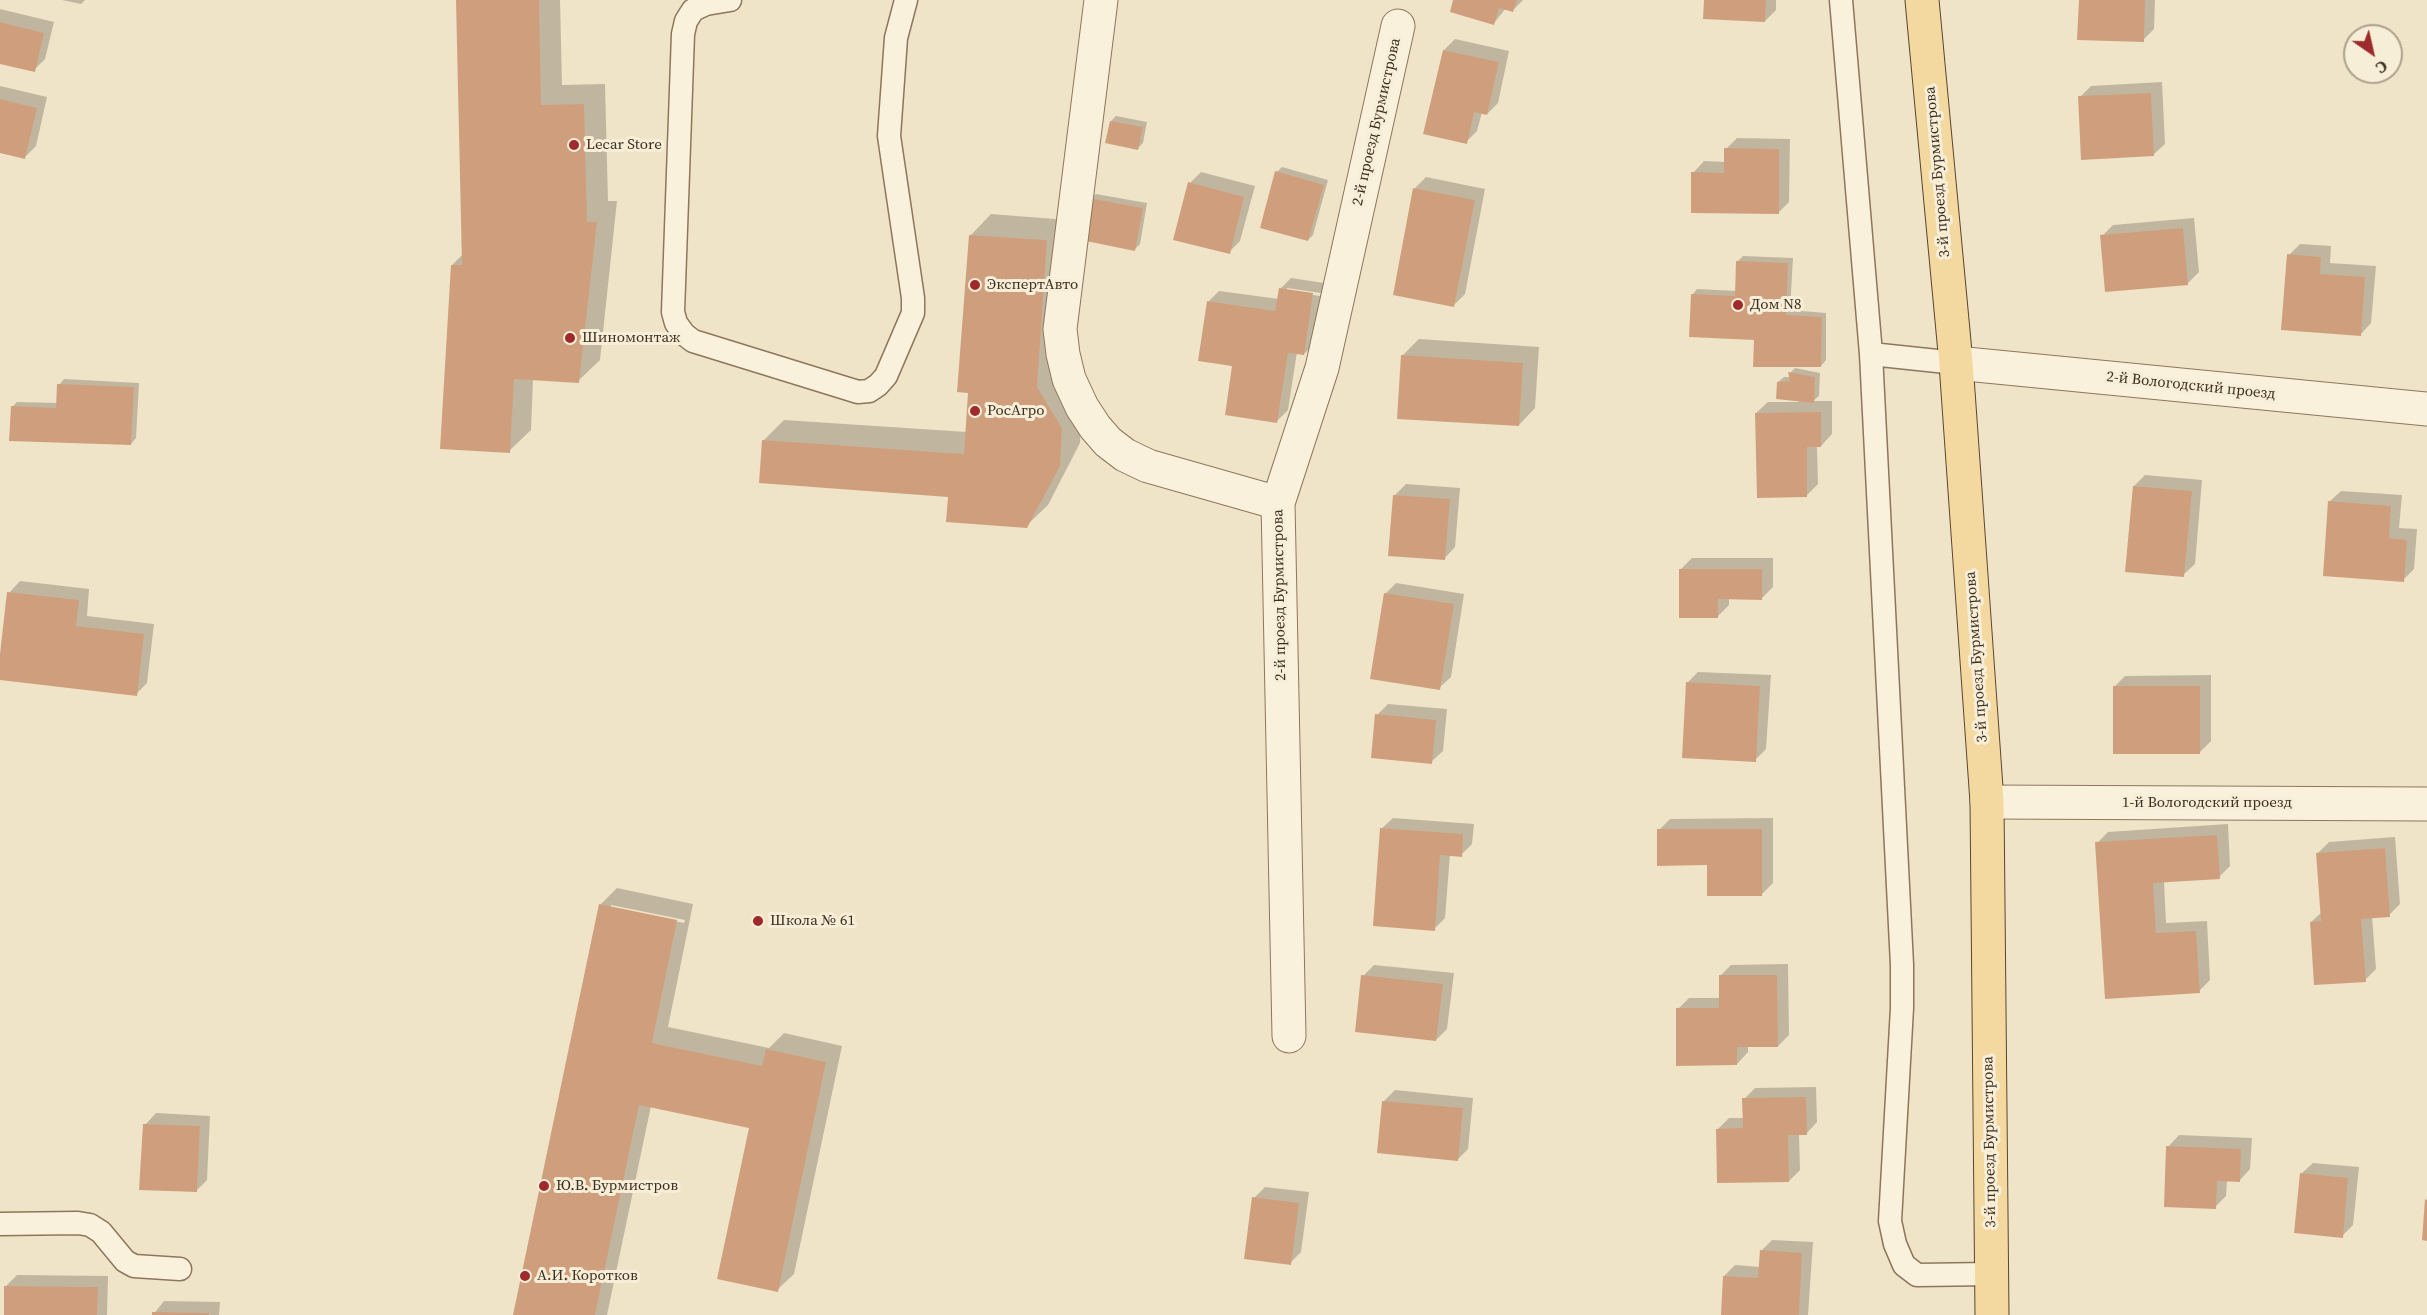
<!DOCTYPE html>
<html>
<head>
<meta charset="utf-8">
<style>
  body { margin:0 }
  #map { position:relative; width:2427px; height:1315px; overflow:hidden; background:#f0e4c8; font-family:"Source Serif 4",serif }
  canvas { display:block }
  .north { position:absolute; left:2343px; top:24px; width:60px; height:60px; box-sizing:border-box; background:#f7eed8; border:2px solid #ada18e; border-radius:50%; rotate:146deg; font-size:16px; font-weight:700; line-height:24px; text-align:center; color:#3d2e20 }
  .north::after { content:''; display:block; margin:auto; width:21px; height:27px; background:#9e2a2b; clip-path:polygon(50% 0,100% 100%,50% 72%,0 100%) }
</style>
</head>
<body>
<div id="map">
<canvas width="2427" height="1315"></canvas>
<div class="north">С</div>
</div>
<script>
const c = document.querySelector('canvas').getContext('2d');
c.lineJoin = 'round';
function paint(path, color) { c.fillStyle = color; c.fill(path, 'evenodd'); }
const shape = rows => new Path2D(rows.map(r => 'M' + r).join(''));
function trace(path, color, width, dash) { c.strokeStyle = color; c.lineWidth = width; c.lineCap = dash ? 'butt' : 'round'; c.setLineDash(dash || []); c.stroke(path); }
function label(font, color, halo, rows, align = 'center') {
  c.font = font + ' "Source Serif 4",serif'; c.lineWidth = 6; c.setLineDash([]); c.textBaseline = 'middle'; c.strokeStyle = halo; c.fillStyle = color; for (const [text, x, y, turn = 0] of rows) {
    c.save(); c.translate(x, y); c.rotate((+turn || 0) * Math.PI / 180); c.textAlign = isNaN(turn) ? turn : align; if (halo) c.strokeText(text, 0, 0); c.fillText(text, 0, 0); c.restore();
  }
}
const shadow = shape([
  [62,0,85,0,81,4],
  [457,0,560,0,562,85,605,84,608,201,617,201,600,360,578,381,533,379,531,430,509,451,452,265,463,254],
  [1455,0,1523,0,1513,10,1506,8,1494,23],
  [1705,0,1776,0,1776,10,1765,21],
  [2080,0,2155,0,2154,29,2143,40],
  [0,9,54,22,45,59,34,70,0,62],
  [1455,39,1509,51,1498,103,1487,114,1482,112,1477,131,1466,142,1444,50],
  [2162,82,2165,144,2153,155,2080,97,2091,86],
  [0,86,47,97,36,146,25,157,0,151],
  [1116,116,1147,122,1143,143,1138,148,1111,121],
  [1737,138,1790,139,1789,202,1778,213,1693,173,1704,161,1726,162,1726,149],
  [1282,167,1328,180,1313,235,1308,240,1277,172],
  [1201,172,1255,186,1240,241,1229,252,1190,183],
  [1426,177,1485,189,1465,294,1454,305,1415,188],
  [1096,194,1147,203,1140,244,1135,249,1090,199],
  [991,214,1068,220,1082,407,1080,443,1048,505,1026,526,949,496,763,441,784,420,967,432,970,392,970,236],
  [2194,218,2199,272,2188,283,2102,236,2113,225],
  [2300,244,2331,246,2330,263,2376,266,2371,323,2360,335,2289,255],
  [1743,256,1793,258,1790,310,1826,313,1826,360,1821,366,1756,339,1692,295,1697,289,1737,291,1738,261],
  [1291,278,1324,283,1315,343,1304,354,1297,352,1288,410,1277,421,1234,365,1208,302,1219,291,1279,299,1280,289],
  [1287,288,1321,293,1320,296,1287,291],
  [1419,339,1539,347,1535,408,1519,425,1402,356],
  [1795,368,1820,373,1819,396,1813,401,1832,401,1832,434,1821,446,1817,446,1818,484,1807,495,1756,413,1768,402,1799,402,1778,382,1784,377,1791,377,1790,373],
  [64,379,139,383,136,438,131,444,12,407,17,402,58,403,59,385],
  [2145,475,2202,480,2195,564,2183,575,2134,486],
  [1406,484,1460,488,1455,547,1444,559,1395,495],
  [2341,491,2402,495,2399,528,2417,529,2414,569,2403,580,2329,502],
  [1692,558,1773,558,1773,587,1762,598,1729,598,1729,605,1718,616,1681,569],
  [20,581,89,589,87,616,154,624,147,683,136,694,0,679,9,593],
  [1396,583,1464,594,1451,677,1439,688,1385,594],
  [1698,672,1771,675,1766,749,1755,760,1687,683],
  [2211,675,2211,741,2200,752,2114,687,2125,676],
  [1388,704,1447,709,1443,751,1431,762,1377,715],
  [1393,818,1474,824,1472,844,1461,855,1450,854,1445,918,1434,929,1381,829],
  [1773,818,1773,883,1762,894,1659,830,1670,819],
  [2228,824,2230,866,2219,877,2164,881,2166,923,2207,921,2210,980,2199,991,2106,997,2097,843,2108,832],
  [2395,837,2400,904,2389,915,2372,916,2376,969,2365,980,2311,922,2322,912,2318,853,2329,842],
  [617,888,693,904,668,1027,769,1048,784,1033,842,1046,794,1274,777,1290,751,1127,651,1106,607,1315,515,1315,601,904],
  [611,905,685,920,684,923,611,908],
  [1788,964,1789,1035,1778,1046,1748,1046,1748,1052,1737,1064,1678,1009,1689,998,1720,998,1720,976,1731,965],
  [1374,965,1454,973,1447,1029,1436,1040,1363,976],
  [1816,1087,1817,1122,1806,1134,1799,1134,1800,1170,1789,1181,1718,1129,1729,1118,1744,1118,1744,1099,1755,1088],
  [1395,1090,1473,1098,1468,1149,1457,1160,1384,1101],
  [156,1113,210,1116,207,1180,196,1191,145,1125],
  [2179,1135,2252,1138,2250,1169,2239,1181,2227,1180,2226,1196,2215,1207,2168,1147],
  [2313,1163,2359,1167,2353,1225,2342,1236,2301,1174],
  [1265,1187,1309,1192,1301,1252,1290,1263,1254,1198],
  [1772,1240,1813,1242,1808,1315,1722,1315,1724,1276,1735,1265,1760,1267,1761,1251],
  [17,1275,108,1276,107,1315,5,1315,6,1286],
  [164,1301,220,1302,219,1315,153,1315]
]);
const building = shape([
  [456,0,539,0,541,105,584,104,587,222,597,222,579,383,514,379,510,453,440,449,451,265,462,265],
  [1453,0,1517,0,1513,12,1499,8,1494,25,1450,12],
  [1704,0,1766,0,1765,22,1703,19],
  [2079,0,2145,0,2144,42,2077,40],
  [0,22,44,33,35,72,0,64],
  [1443,50,1499,62,1487,115,1474,112,1467,144,1423,134],
  [2151,93,2154,156,2081,160,2078,96],
  [0,99,37,108,25,159,0,153],
  [1110,121,1143,127,1138,150,1105,143],
  [1724,148,1779,149,1779,214,1691,213,1691,172,1724,173],
  [1275,171,1324,185,1308,241,1260,228],
  [1188,182,1244,197,1230,254,1173,240],
  [1413,188,1475,200,1454,307,1393,295],
  [1089,198,1143,208,1135,251,1081,240],
  [2183,228,2188,285,2105,292,2100,235],
  [969,235,1047,240,1037,387,1062,428,1060,466,1027,528,946,522,948,497,759,483,762,440,964,454,968,393,957,392],
  [2287,254,2321,257,2320,274,2365,277,2361,336,2281,330],
  [1736,261,1788,263,1786,315,1822,317,1821,367,1753,367,1754,340,1689,337,1691,294,1735,296],
  [1279,288,1313,293,1304,355,1288,353,1277,423,1225,415,1232,366,1198,361,1207,301,1275,311],
  [1401,355,1523,363,1519,426,1397,419],
  [1788,372,1815,377,1814,403,1776,399,1777,382,1790,381],
  [57,384,134,387,131,445,9,441,11,406,56,408],
  [1821,412,1821,447,1807,447,1807,497,1757,498,1755,413],
  [2133,486,2192,491,2184,577,2125,572],
  [1393,495,1450,499,1445,560,1388,556],
  [2328,501,2391,506,2389,538,2407,540,2404,582,2323,576],
  [1679,569,1762,569,1762,600,1718,599,1718,618,1679,618],
  [7,592,79,600,76,626,144,634,137,696,0,680,0,654],
  [1384,593,1454,604,1440,690,1370,679],
  [1686,682,1760,686,1756,762,1682,758],
  [2113,686,2200,686,2200,754,2113,754],
  [1375,714,1436,720,1432,764,1371,758],
  [1380,828,1463,834,1462,857,1440,855,1435,931,1373,926],
  [1657,829,1762,829,1762,896,1707,896,1707,865,1657,866],
  [2217,835,2220,879,2153,883,2156,933,2196,931,2200,993,2105,999,2095,842],
  [2385,848,2390,917,2361,919,2366,982,2314,985,2310,922,2321,921,2316,853],
  [599,904,677,920,652,1043,762,1066,766,1049,826,1062,778,1292,717,1279,749,1128,639,1105,595,1315,513,1315],
  [1361,975,1443,984,1436,1041,1355,1032],
  [1719,975,1777,975,1778,1047,1737,1047,1737,1065,1676,1066,1676,1008,1719,1008],
  [1806,1097,1807,1135,1788,1135,1789,1182,1717,1183,1716,1129,1743,1128,1742,1098],
  [1382,1101,1463,1108,1458,1161,1377,1153],
  [143,1124,200,1126,197,1192,139,1190],
  [2166,1146,2241,1149,2240,1182,2217,1181,2216,1209,2164,1207],
  [2300,1173,2348,1178,2343,1238,2294,1233],
  [1252,1197,1299,1203,1291,1265,1244,1259],
  [2425,1199,2427,1200,2427,1241,2422,1240],
  [1760,1250,1802,1253,1799,1315,1721,1315,1723,1276,1758,1278],
  [4,1286,98,1287,97,1315,4,1315],
  [152,1312,209,1313,209,1315,152,1315]
]);
const lane = shape([
  [730,0,706,4,693,10,686,21,683,34,673,312,676,323,684,334,693,341,858,392,869,391,878,385,886,376,913,313,913,298,889,136,896,38,906,0],
  [1841,0,1871,354,1902,965,1902,1008,1890,1221,1895,1244,1904,1265,1917,1275,1991,1274],
  [1871,354,1956,363],
  [0,1224,78,1223,90,1225,101,1232,125,1261,134,1266,180,1269]
]);
const street = shape([
  [1101,0,1060,329,1063,354,1069,379,1082,407,1095,427,1108,442,1125,455,1148,466,1278,503],
  [1956,363,2427,409],
  [1987,802,2427,804],
  [1289,1036,1278,503,1322,368,1398,26]
]);
const primary = shape([
  [1922,0,1956,363,1987,802,1992,1315]
]);
const markers = [
  [574,145,6,"#9e2a2b"],
  [975,285,6,"#9e2a2b"],
  [1738,305,6,"#9e2a2b"],
  [570,338,6,"#9e2a2b"],
  [975,411,6,"#9e2a2b"],
  [758,921,6,"#9e2a2b"],
  [544,1186,6,"#9e2a2b"],
  [525,1276,6,"#9e2a2b"]
];
const streetNames = [
  ["2-й проезд Бурмистрова",1377,122,-77],
  ["3-й проезд Бурмистрова",1938,172,-95],
  ["2-й Вологодский проезд",2191,386,6],
  ["2-й проезд Бурмистрова",1280,595,-91],
  ["3-й проезд Бурмистрова",1977,657,-94],
  ["1-й Вологодский проезд",2207,803],
  ["3-й проезд Бурмистрова",1990,1142,-91]
];
const poiNames = [
  ["Lecar Store",586,145],
  ["ЭкспертАвто",987,285],
  ["Дом N8",1750,305],
  ["Шиномонтаж",582,338],
  ["РосАгро",987,411],
  ["Школа № 61",770,921],
  ["Ю.В. Бурмистров",556,1186],
  ["А.И. Коротков",537,1276]
];
paint(shadow, '#0003');
paint(building, '#cf9f7d');
trace(lane, '#8d765c', 25);
trace(street, '#8d765c', 35);
trace(primary, '#5b4430', 35);
trace(lane, '#faf1dc', 22);
trace(street, '#faf1dc', 33);
trace(primary, '#f3d9a0', 33);
for (const [x, y, r, color] of markers) { const dot = new Path2D(); dot.arc(x, y, r, 0, 2 * Math.PI); c.fillStyle = color; c.fill(dot); trace(dot, '#f7eed8', 2); }
label('15px', '#3d2e20', '#f7eed8', streetNames);
label('15px', '#3d2e20', '#f7eed8', poiNames, 'left');
</script>
</body>
</html>
